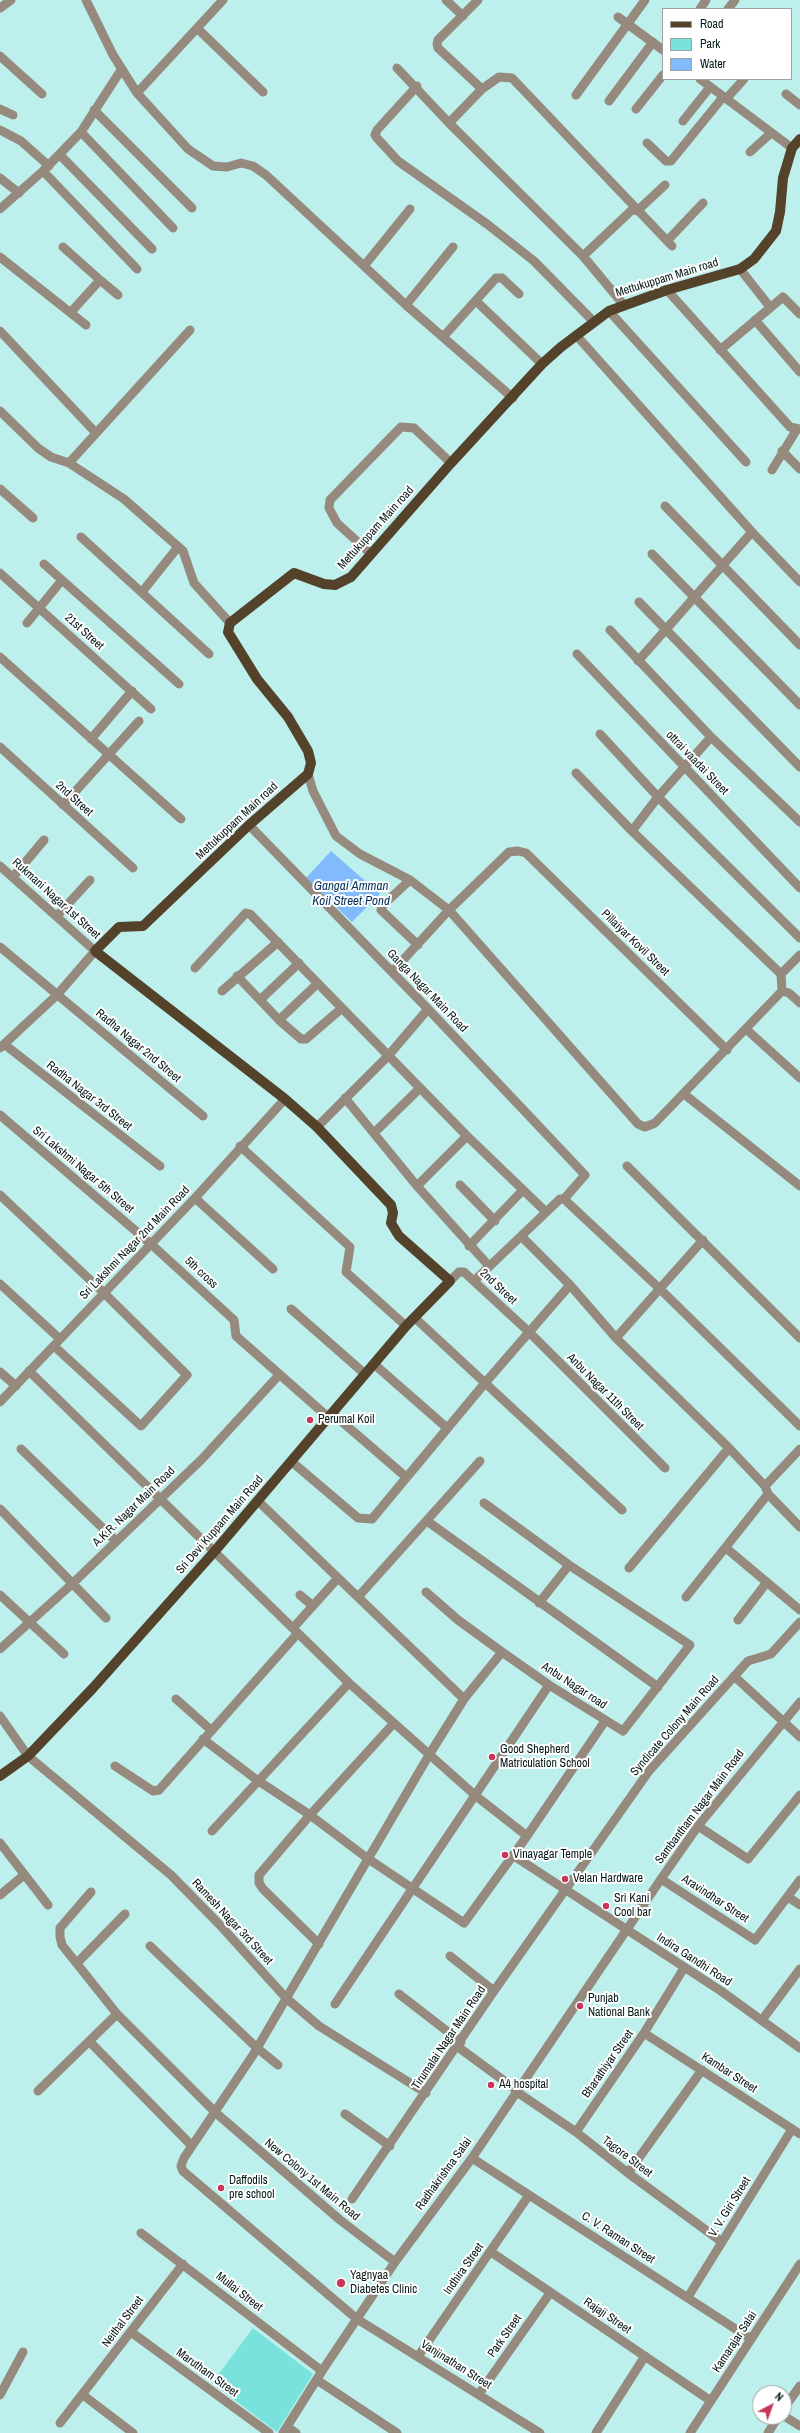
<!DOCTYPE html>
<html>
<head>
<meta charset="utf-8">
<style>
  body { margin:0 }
  #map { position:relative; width:800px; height:2433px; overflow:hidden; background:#bdf0ed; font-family:"Archivo Narrow",sans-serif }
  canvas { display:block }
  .legend { position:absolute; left:662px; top:8px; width:130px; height:72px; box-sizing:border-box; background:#fff; border:1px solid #9ba3a3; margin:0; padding:5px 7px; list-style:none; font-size:12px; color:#061918 }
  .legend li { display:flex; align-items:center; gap:8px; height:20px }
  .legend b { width:20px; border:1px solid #9ba3a3 }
  .north { position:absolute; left:752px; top:2385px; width:40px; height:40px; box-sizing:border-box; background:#fff; border:1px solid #9ba3a3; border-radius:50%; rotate:41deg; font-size:11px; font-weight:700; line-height:16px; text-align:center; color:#061918 }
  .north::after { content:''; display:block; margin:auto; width:14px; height:18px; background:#c73758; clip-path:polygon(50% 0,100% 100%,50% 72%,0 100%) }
</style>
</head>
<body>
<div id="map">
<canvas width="800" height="2433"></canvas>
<ul class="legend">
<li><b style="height:5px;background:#55422b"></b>Road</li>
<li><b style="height:11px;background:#79e2dd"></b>Park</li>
<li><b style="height:11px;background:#81bbfd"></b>Water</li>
</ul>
<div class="north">N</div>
</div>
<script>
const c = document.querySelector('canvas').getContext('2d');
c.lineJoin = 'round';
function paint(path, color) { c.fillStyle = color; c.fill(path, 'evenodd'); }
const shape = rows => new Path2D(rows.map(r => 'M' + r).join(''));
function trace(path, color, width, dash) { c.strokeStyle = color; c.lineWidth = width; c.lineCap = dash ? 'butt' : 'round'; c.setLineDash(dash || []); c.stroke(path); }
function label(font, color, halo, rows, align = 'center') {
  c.font = font + ' "Archivo Narrow",sans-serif'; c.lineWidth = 4; c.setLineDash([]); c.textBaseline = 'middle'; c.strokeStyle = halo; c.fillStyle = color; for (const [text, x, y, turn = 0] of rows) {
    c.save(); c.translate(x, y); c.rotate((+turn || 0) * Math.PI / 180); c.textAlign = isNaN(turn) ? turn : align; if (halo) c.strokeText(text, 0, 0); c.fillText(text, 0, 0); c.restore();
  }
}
const green = shape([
  [253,2328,313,2374,277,2432,212,2383]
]);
const water = shape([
  [331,851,380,894,352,922,306,878]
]);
const minor = shape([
  [86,0,113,55,137,93,188,149,213,166,227,167,241,163,253,166,266,175,406,305,513,398],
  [446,0,463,16],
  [478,0,438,40,437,44,438,48,482,89],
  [0,8,11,0],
  [700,9,706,0],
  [728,9,735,0],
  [618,17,663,50],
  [197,28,263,92],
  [0,56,42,94],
  [397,68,449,123,583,256,623,304],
  [700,79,792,148],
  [417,86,377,130,375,135,377,138,398,161,487,224,534,261,594,322],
  [137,93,223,0],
  [786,94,800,105],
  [576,95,645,0],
  [726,99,744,79],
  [609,101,653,42],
  [0,109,13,115],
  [636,109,663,75],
  [94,110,192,208],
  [683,121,710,87],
  [449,123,482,89,499,77,512,78,672,246],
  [0,130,21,141,49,166],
  [81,132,173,228],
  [647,143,666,161,671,161,723,97],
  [750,152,771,133],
  [60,155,152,249],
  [43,171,137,269],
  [0,178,19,193],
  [0,209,43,171,81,132,121,70],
  [637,211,665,185],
  [667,241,703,203],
  [63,247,100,280,71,312],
  [583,256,634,208],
  [0,257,86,325],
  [364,266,410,209],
  [740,269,770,307],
  [100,280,118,295],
  [667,290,790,427,800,429],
  [476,301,542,364],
  [406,305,453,247],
  [609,311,746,462],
  [755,320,800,372],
  [0,331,96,433],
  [576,335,752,532,800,582],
  [443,337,496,278,502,278,519,294],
  [720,350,783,297,800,314],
  [0,411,38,448,51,457,69,463,124,499,183,551,194,583,230,623],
  [782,451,800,469],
  [69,463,190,330],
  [772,470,797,429],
  [0,489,33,518],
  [665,506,800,645],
  [81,537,209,654],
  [371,554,337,523,329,508,330,500,401,427,414,428,451,463],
  [652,554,800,705],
  [44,564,179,684],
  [0,573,151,709],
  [142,592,178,547],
  [639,602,800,767],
  [27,623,62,580],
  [610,630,711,737,800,822],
  [577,654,800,888],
  [0,657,181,819],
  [638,661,752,532],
  [600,734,658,797,800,938],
  [91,739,132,691],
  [0,747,133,868],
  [576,773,632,831,781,974],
  [308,774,313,791,336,836,360,854,410,880,449,910,638,1124,645,1127,655,1123,782,991],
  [63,805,139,721],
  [249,825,428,1009,585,1175,564,1199,560,1199,474,1281],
  [632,831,658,797,711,737],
  [0,866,95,951,57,995,0,1048],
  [13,877,44,840],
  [410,880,383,905,381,910,418,945],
  [57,916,90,880],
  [0,947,203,1116],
  [299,963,260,1000,279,1020,301,1039,306,1039,342,1008],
  [195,968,244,915,246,913,250,914,467,1136,546,1212],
  [392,972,449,910,509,852,518,851,526,853,727,1050],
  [237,976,260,1000],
  [222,991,278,942],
  [782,991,781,974,800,955],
  [782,991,789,993,800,1003],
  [279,1020,318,983],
  [746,1029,800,1078],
  [4,1044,160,1166],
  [684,1094,800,1186],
  [345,1098,417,1186,489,1266],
  [0,1115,151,1244,234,1320,236,1336,329,1418],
  [317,1127,388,1056,428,1009],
  [374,1133,420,1088],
  [240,1146,350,1247,346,1272,406,1326],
  [627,1166,800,1338],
  [460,1185,495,1221],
  [417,1186,467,1136],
  [0,1195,104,1293,187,1375,141,1426,54,1346],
  [195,1198,273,1269],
  [564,1199,660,1289,800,1426],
  [522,1237,570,1285,616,1338,729,1448,765,1486,768,1494,686,1597],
  [469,1246,523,1190],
  [450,1281,459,1272,464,1272,529,1332,665,1468],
  [0,1284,60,1339],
  [291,1309,365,1374],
  [415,1318,622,1510],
  [616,1338,703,1240],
  [374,1364,447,1428],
  [29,1371,349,1683,476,1796,527,1836,464,1923,367,1858,310,1815,257,1780,203,1739],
  [0,1372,16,1386],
  [0,1402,195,1198,285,1099],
  [333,1414,406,1477],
  [21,1449,116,1541],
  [292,1462,358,1518,372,1519,485,1383,570,1285],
  [765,1486,800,1449],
  [768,1494,800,1527],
  [258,1501,464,1699],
  [0,1509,106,1618],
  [427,1521,658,1687],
  [726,1548,800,1610],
  [629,1568,729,1448],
  [426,1592,458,1620,502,1652,549,1685,623,1731,690,1645,569,1565,484,1503],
  [0,1595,64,1654],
  [300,1595,313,1606],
  [358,1597,480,1461],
  [539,1603,569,1565],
  [738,1620,767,1582],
  [293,1628,338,1578],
  [0,1649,72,1584,202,1459,279,1375],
  [502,1652,464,1699,429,1755,253,2055,184,2158,181,2166,183,2171,357,2319,540,2433],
  [734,1676,800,1737],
  [176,1699,211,1730],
  [0,1716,28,1756,171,1875,219,1924,286,1998,319,2026,426,2093],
  [115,1766,153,1791,159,1790,298,1633],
  [698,1826,748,1859,800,1795],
  [212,1831,349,1683],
  [527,1836,605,1721],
  [0,1843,48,1905],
  [514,1856,721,1991,800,2048],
  [661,1879,755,1940,800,1880],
  [91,1892,60,1928,60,1937,62,1945,117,2014,216,2113,340,2220,395,2262],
  [0,1895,24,1875],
  [788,1897,800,1905],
  [319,1944,263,1889,259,1883,259,1875,310,1815,394,1723],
  [150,1946,257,2048,278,2065],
  [450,1956,494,1991],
  [77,1963,125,1914],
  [399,1994,461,2042],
  [335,2004,549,1685],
  [762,2020,800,1969],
  [644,2033,800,2134],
  [89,2041,192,2146],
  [458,2047,518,2091],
  [38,2091,117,2014],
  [517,2092,576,2132,628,2173,722,2242],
  [345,2114,390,2146],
  [576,2132,644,2033,684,1968],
  [472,2158,751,2339],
  [628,2173,702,2070],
  [352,2199,494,1991,649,1771,748,1661,771,1654,800,1622],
  [141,2233,322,2371],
  [491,2252,711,2401],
  [688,2297,792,2129],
  [131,2332,269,2433],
  [419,2355,529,2195],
  [317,2380,397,2433],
  [479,2394,550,2293],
  [0,2395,23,2352],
  [83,2395,133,2433],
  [784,2408,800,2386],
  [784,2416,800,2426],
  [60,2423,183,2264],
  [287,2427,296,2433],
  [283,2433,322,2371,395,2262,472,2158,661,1879,698,1826,800,1702],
  [596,2433,645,2356],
  [690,2433,800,2264],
  [768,2433,778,2417]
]);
const major = shape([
  [0,1776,28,1756,93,1688,214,1552,406,1326,450,1281,399,1236,391,1223,393,1213,391,1205,317,1127,285,1099,95,951,119,927,143,926,249,825,308,774,311,763,308,751,288,717,257,679,228,632,230,623,294,573,324,584,335,585,351,577,451,463,542,364,561,347,609,311,667,290,740,269,754,259,776,231,780,212,783,178,792,148,800,139]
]);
const markers = [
  [310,1420,4,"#c73758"],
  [492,1757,4,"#c73758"],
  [505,1855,4,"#c73758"],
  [565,1879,4,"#c73758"],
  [606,1906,4,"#c73758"],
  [580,2006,4,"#c73758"],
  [491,2085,4,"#c73758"],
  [221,2188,4,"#c73758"],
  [341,2283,5,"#c73758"]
];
const streetNames = [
  ["Mettukuppam Main road",667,278,-17],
  ["Mettukuppam Main road",376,528,-48],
  ["21st Street",84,632,42],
  ["ottrai vaadai Street",697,763,46],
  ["2nd Street",74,799,42],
  ["Mettukuppam Main road",237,821,-43],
  ["Rukmani Nagar 1st Street",56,899,42],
  ["Pillaiyar Kovil Street",635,943,44],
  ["Ganga Nagar Main Road",427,991,46],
  ["Radha Nagar 2nd Street",138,1046,40],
  ["Radha Nagar 3rd Street",89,1096,38],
  ["Sri Lakshmi Nagar 5th Street",83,1170,40],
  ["Sri Lakshmi Nagar 2nd Main Road",135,1243,-46],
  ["5th cross",201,1273,43],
  ["2nd Street",498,1287,43],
  ["Anbu Nagar 11th Street",605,1392,45],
  ["A.K.R. Nagar Main Road",134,1507,-44],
  ["Sri Devi Kuppam Main Road",220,1525,-49],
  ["Anbu Nagar road",574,1686,33],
  ["Syndicate Colony Main Road",675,1726,-49],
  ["Sambantham Nagar Main Road",700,1807,-53],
  ["Aravindhar Street",715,1899,33],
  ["Ramesh Nagar 3rd Street",232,1922,47],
  ["Indira Gandhi Road",694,1960,33],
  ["Tirumalai Nagar Main Road",449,2038,-56],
  ["Bharathiyar Street",608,2064,-55],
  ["Kambar Street",729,2073,33],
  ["Tagore Street",627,2157,37],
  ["Radhakrishna Salai",444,2174,-54],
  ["New Colony 1st Main Road",312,2180,40],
  ["V. V. Giri Street",730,2207,-58],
  ["C. V. Raman Street",618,2238,33],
  ["Indhira Street",464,2269,-55],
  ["Mullai Street",239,2292,38],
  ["Rajaji Street",607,2316,34],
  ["Neithal Street",123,2322,-53],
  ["Park Street",505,2336,-55],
  ["Kamarajar Salai",735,2342,-57],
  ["Vanjinathan Street",456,2365,32],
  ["Marutham Street",207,2373,36]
];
const poiNames = [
  ["Perumal Koil",318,1420],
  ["Good Shepherd",500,1750],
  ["Matriculation School",500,1764],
  ["Vinayagar Temple",513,1855],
  ["Velan Hardware",573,1879],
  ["Sri Kani",614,1899],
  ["Cool bar",614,1913],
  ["Punjab",588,1999],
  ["National Bank",588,2013],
  ["A4 hospital",499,2085],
  ["Daffodils",229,2181],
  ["pre school",229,2195],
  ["Yagnyaa",350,2276],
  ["Diabetes Clinic",350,2290]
];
const waterNames = [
  ["Gangai Amman",351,887],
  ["Koil Street Pond",351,902]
];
paint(green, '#79e2dd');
paint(water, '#81bbfd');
trace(minor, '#958a7d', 9);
trace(major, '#55422b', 10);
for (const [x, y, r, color] of markers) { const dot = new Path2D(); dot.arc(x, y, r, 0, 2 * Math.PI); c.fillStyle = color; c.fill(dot); trace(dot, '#fff', 1.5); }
label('12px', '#061918', '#fff', streetNames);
label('12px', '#061918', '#fff', poiNames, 'left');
label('italic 13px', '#053059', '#fff', waterNames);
</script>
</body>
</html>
